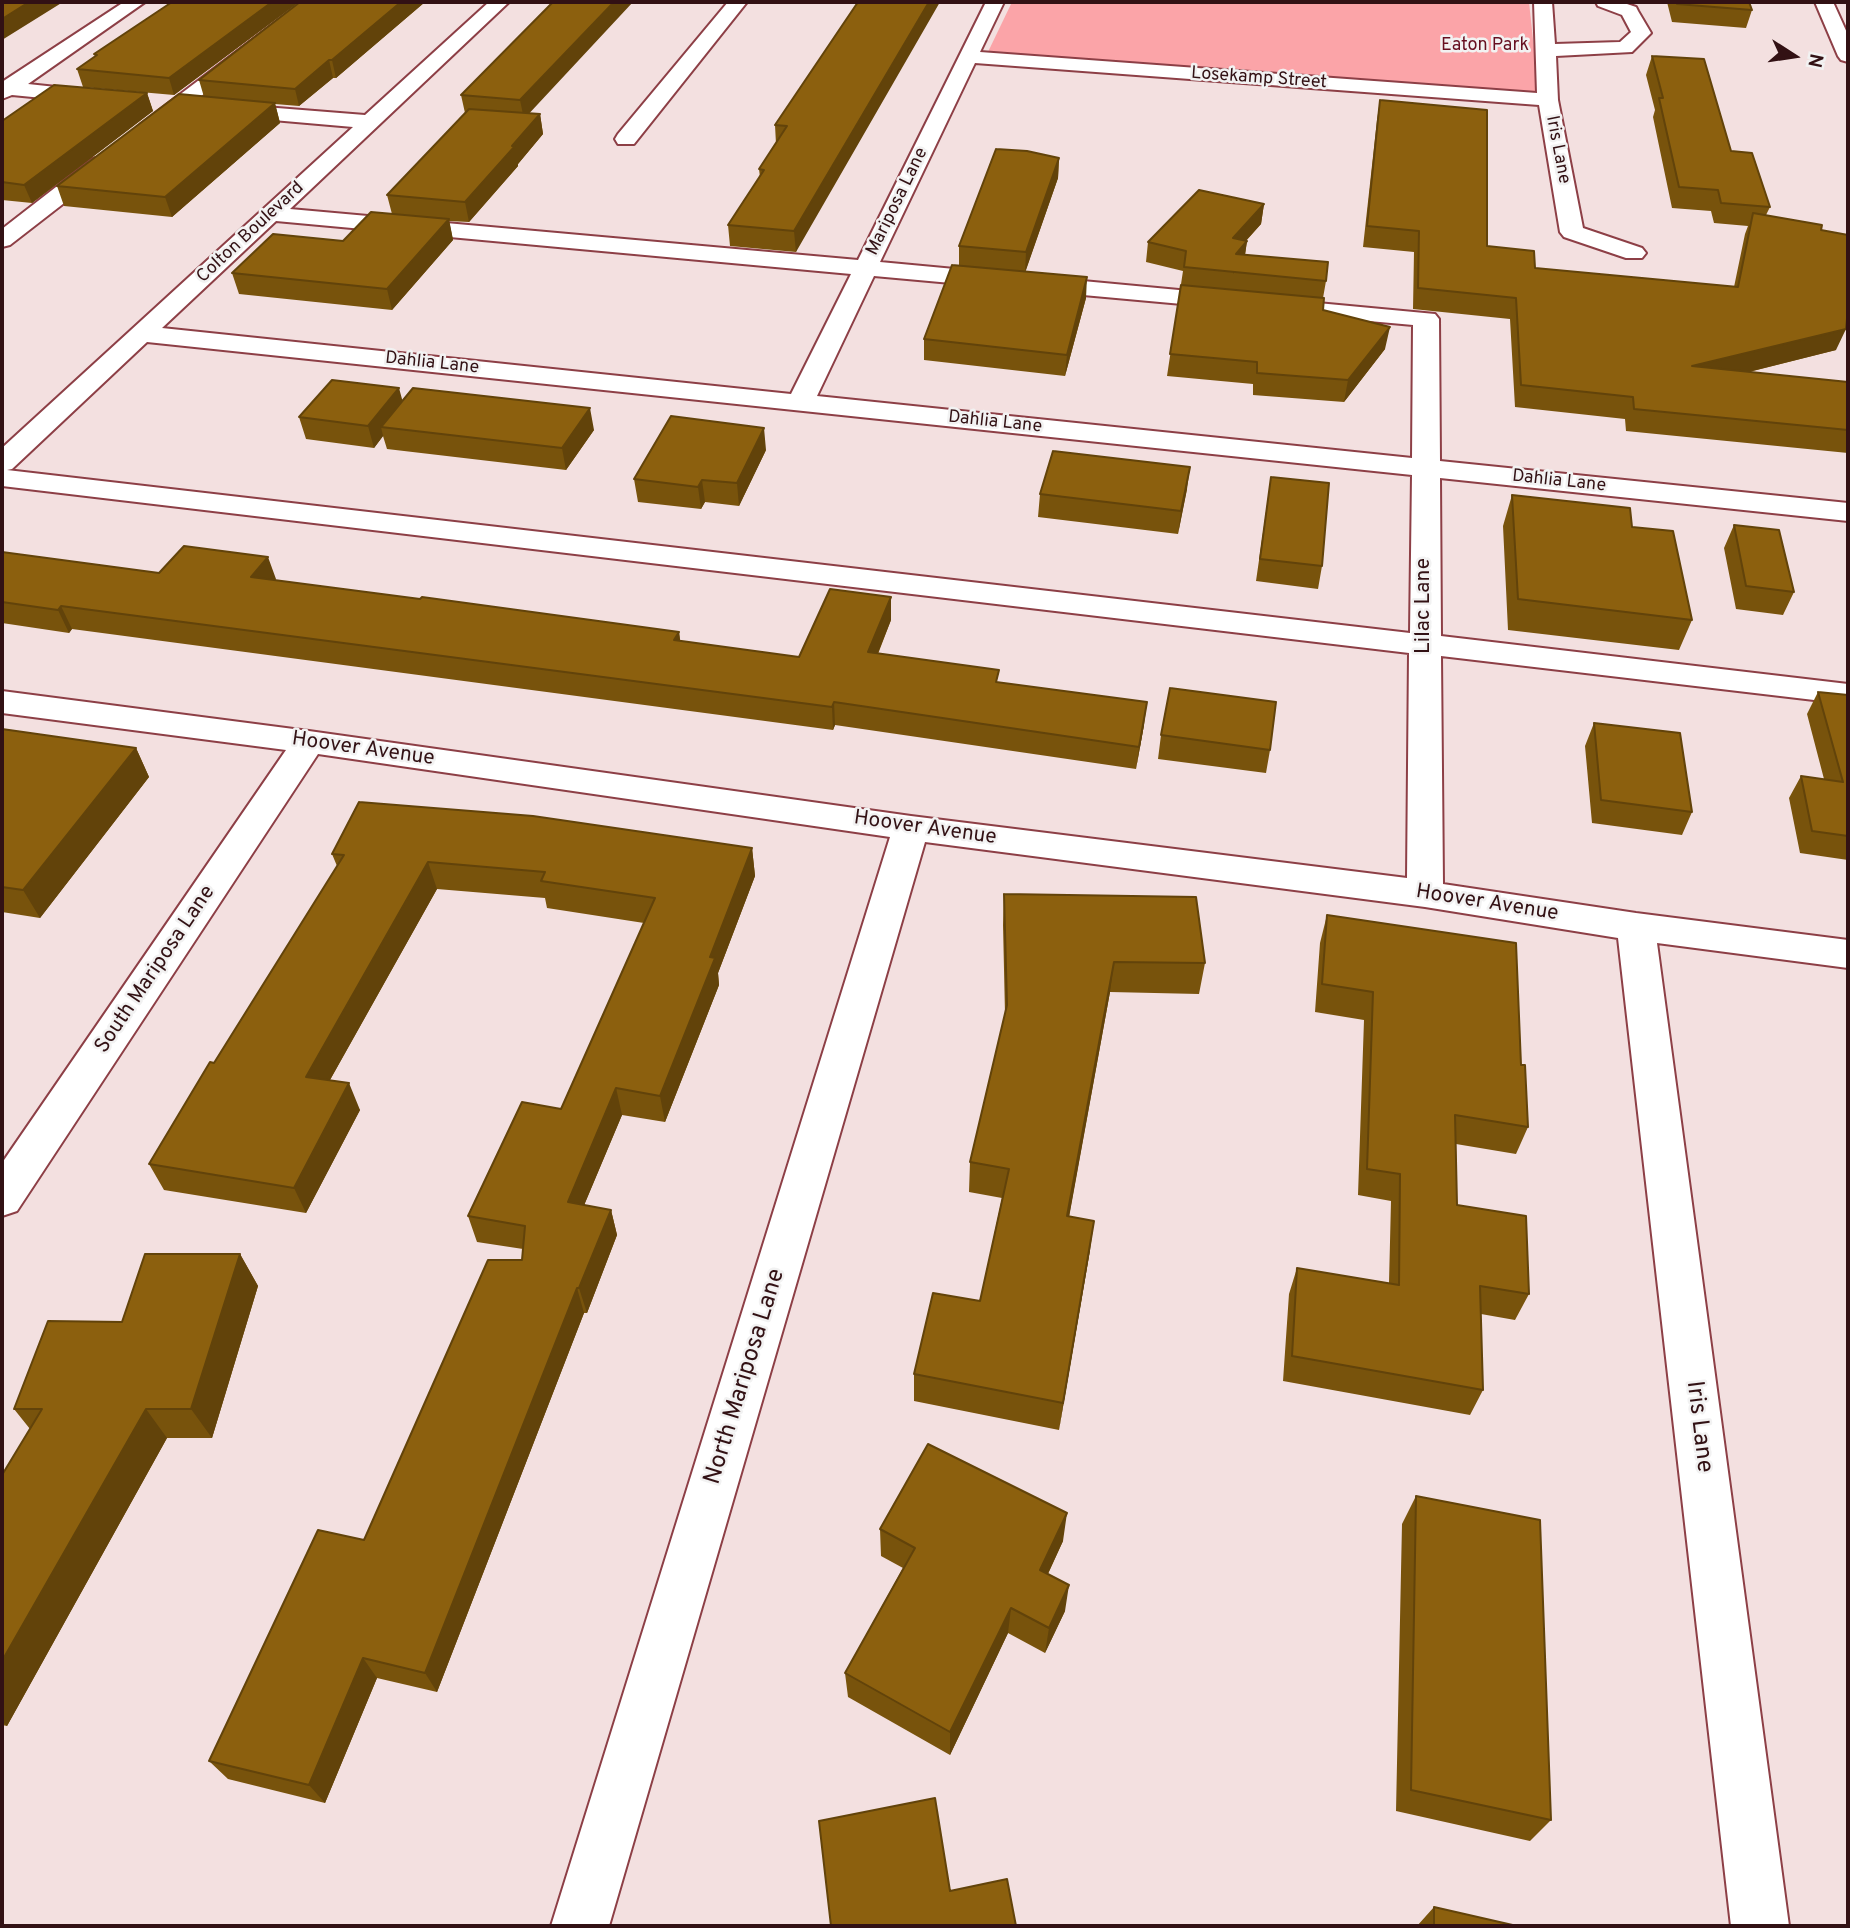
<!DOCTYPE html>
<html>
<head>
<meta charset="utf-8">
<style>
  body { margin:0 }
  #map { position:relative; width:1850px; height:1928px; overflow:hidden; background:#f3e0e0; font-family:Overpass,sans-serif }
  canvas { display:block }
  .frame { position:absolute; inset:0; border:4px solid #321114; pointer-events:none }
  .north { position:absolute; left:1759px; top:21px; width:70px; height:70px; -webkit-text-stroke:5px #f2f2f2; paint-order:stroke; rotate:102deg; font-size:19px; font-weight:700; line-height:28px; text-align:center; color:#321114 }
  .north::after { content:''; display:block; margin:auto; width:24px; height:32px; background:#321114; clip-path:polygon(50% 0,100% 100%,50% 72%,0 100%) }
</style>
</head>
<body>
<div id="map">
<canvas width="1850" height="1928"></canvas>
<div class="frame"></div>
<div class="north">N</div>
</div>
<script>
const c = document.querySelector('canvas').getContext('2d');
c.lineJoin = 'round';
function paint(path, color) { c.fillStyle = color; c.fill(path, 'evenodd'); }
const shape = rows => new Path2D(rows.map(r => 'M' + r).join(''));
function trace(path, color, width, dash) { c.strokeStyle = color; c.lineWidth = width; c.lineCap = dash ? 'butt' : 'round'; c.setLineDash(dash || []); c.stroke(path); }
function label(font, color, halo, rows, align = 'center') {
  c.font = font + ' Overpass,sans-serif'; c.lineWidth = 5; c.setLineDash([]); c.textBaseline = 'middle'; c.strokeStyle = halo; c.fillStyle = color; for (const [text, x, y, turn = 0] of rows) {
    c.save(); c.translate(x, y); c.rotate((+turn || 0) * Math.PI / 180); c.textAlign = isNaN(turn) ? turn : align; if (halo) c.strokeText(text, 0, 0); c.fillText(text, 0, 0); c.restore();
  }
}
const green = shape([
  [1012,2,1529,2,1539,95,987,54]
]);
const minor = shape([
  [124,2,145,2,28,84,94,91,101,93,104,97,101,101,94,103,12,95,2,99,2,82,124,2],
  [302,2,322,2,155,132,141,132,137,128,141,124,302,2],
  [489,2,509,2,290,209,858,260,986,2,1004,2,980,52,1537,93,1534,2,1552,2,1555,44,1620,42,1631,32,1622,15,1598,6,1596,2,1621,2,1636,7,1638,11,1651,33,1632,52,1556,56,1558,100,1583,228,1642,248,1646,253,1642,258,1626,258,1564,237,1560,232,1539,105,975,63,880,262,1435,314,1439,319,1440,461,1848,503,1848,521,1440,478,1441,636,1848,684,1848,704,1441,656,1443,884,1636,913,1848,940,1848,968,1657,943,1789,1926,1731,1926,1618,938,1425,907,925,842,609,1926,551,1926,890,837,318,754,17,1211,2,1216,2,1163,286,750,2,713,2,691,309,731,911,816,1407,878,1409,653,2,486,2,448,353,127,227,116,220,114,217,110,220,106,227,104,365,115,489,2],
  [276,221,851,274,791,394,162,328,276,221],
  [874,276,1413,325,1412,458,817,396,874,276],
  [147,342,1412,475,1410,633,7,470,12,469,147,342],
  [728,2,747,2,634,144,618,144,615,139,618,134,728,2],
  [1815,2,1833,2,1848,35,1848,62,1841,60,1838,56,1815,2],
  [100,157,108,159,111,164,108,169,10,245,2,247,2,229,92,159,100,157]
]);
const wall = shape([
  [172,2,299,2,174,95,83,87,77,69,95,56,94,54],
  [300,2,425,2,336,78,333,78,299,106,275,104,280,123,172,217,64,206,57,186,204,97,199,80],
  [553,2,529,114,540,114,543,134,518,164,518,166,469,222,449,221,453,240,392,310,239,294,232,273,343,241,392,214,387,195,465,113,461,95],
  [858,2,796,252,730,246,728,225,760,177,759,169,776,144,775,125],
  [1667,2,1749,2,1752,10,1746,28,1672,22],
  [1652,56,1731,151,1770,207,1766,215,1821,230,1836,350,1749,372,1848,382,1848,453,1626,431,1625,419,1515,407,1510,319,1413,309,1414,252,1363,247,1377,120,1380,100,1487,246,1535,268,1734,287,1745,234,1748,226,1714,223,1711,211,1672,208,1653,117,1655,110,1646,75],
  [147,93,153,111,32,203,2,200,2,121],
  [1059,158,1058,178,1025,272,1086,298,1065,376,924,360,924,339,959,266,959,246],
  [1264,204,1261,224,1246,241,1247,241,1245,255,1326,281,1323,298,1323,310,1385,349,1344,402,1253,395,1253,384,1167,376,1183,271,1146,262,1148,242],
  [402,401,594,430,566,470,387,449,383,436,374,448,306,439,299,417],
  [766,450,739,506,705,502,701,509,638,502,634,479],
  [1271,477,1322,566,1318,589,1256,581],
  [1187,489,1178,534,1038,517,1040,494],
  [1512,495,1632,527,1692,620,1679,650,1508,630,1503,526],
  [1734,525,1794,592,1783,615,1736,609,1724,548],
  [2,552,159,573,276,579,275,580,420,599,679,632,680,641,799,657,891,620,878,654,999,683,1144,725,1136,769,835,725,833,730,72,629,69,633,2,623],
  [1818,692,1848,695,1848,860,1800,853,1789,798,1801,776,1824,779,1807,714],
  [1594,723,1692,812,1682,835,1592,823,1585,746],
  [2,729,136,748,149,777,40,918,2,912],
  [1161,735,1270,750,1266,773,1158,759],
  [752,848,755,876,718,973,719,985,665,1122,622,1115,584,1205,611,1210,617,1235,587,1313,584,1313,437,1692,377,1678,325,1803,228,1779,209,1761,364,1540,522,1260,523,1249,477,1242,468,1216,561,1109,644,923,547,908,545,898,437,889,330,1080,360,1110,306,1213,164,1190,149,1164,214,1063,337,866,332,854],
  [1004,894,1205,963,1199,994,1110,992,1069,1216,1090,1250,1059,1430,914,1401,914,1374,980,1301,1002,1198,969,1192,970,1162,1005,1014,1003,925],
  [1327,915,1521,1065,1528,1127,1516,1154,1456,1144,1457,1205,1529,1294,1515,1320,1481,1314,1483,1390,1470,1415,1283,1381,1289,1294,1297,1268,1389,1283,1391,1201,1358,1195,1364,1020,1315,1012,1320,943],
  [240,1254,258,1286,212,1438,167,1438,7,1726,2,1725,2,1475,30,1429,14,1409,122,1322],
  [1416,1496,1551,1820,1530,1841,1396,1811,1402,1524],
  [880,1529,1063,1541,1048,1574,1065,1611,1045,1653,1008,1633,950,1755,848,1697,845,1673,903,1568,881,1556],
  [1434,1907,1434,1926,1417,1926]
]);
const shadedWall = shape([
  [29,2,63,2,2,40,2,19],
  [272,2,299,2,174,95,169,78],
  [401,2,425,2,336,78,332,60],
  [614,2,633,2,524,119,520,100],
  [929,2,940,2,796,252,794,231],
  [329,60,333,78,299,106,295,89],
  [147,93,153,111,32,203,24,185],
  [275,103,280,123,172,217,165,197],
  [540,114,543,134,518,164,518,166,469,222,465,202],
  [1059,158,1058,178,1025,273,1026,252],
  [1264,204,1261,224,1230,258,1233,238],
  [449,219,453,240,392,310,387,289],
  [1247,241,1244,261,1233,274,1236,254],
  [1087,277,1086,298,1065,376,1067,355],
  [1390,327,1385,349,1344,402,1348,380],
  [1846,329,1836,350,1684,388,1692,366],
  [399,388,405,410,381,427,383,436,374,448,368,426],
  [590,408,594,430,566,470,562,448],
  [764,428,766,450,739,506,737,483],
  [1190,467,1187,489,1178,534,1181,511],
  [702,480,705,502,701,509,698,487],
  [268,557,276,579,259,600,251,577],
  [891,597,891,620,869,675,868,652],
  [61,606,72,629,69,633,58,610],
  [679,632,682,654,674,640],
  [834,702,835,725,833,730,832,707],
  [1147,702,1144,725,1136,769,1139,747],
  [136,748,149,777,40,918,23,890],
  [752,848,755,876,718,973,719,985,665,1122,660,1096,710,957],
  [428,862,437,889,317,1103,306,1077],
  [1114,962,1110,992,1064,1245,1067,1216],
  [349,1083,360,1110,306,1213,294,1188],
  [616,1088,622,1115,575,1227,568,1202],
  [611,1210,617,1235,587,1313,579,1288],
  [1094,1221,1090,1250,1059,1430,1063,1403],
  [240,1254,258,1286,212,1438,191,1409],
  [577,1288,584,1313,437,1692,425,1673],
  [146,1409,167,1438,7,1726,2,1721,2,1661],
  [1067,1513,1063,1541,1037,1597,1040,1570],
  [1069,1585,1065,1611,1045,1653,1049,1628],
  [1011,1608,1008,1633,950,1755,950,1732],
  [363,1658,377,1678,325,1803,309,1785]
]);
const building = shape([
  [2,2,29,2,2,19,2,2],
  [172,2,272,2,169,78,77,69,97,55,94,54,172,2],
  [300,2,401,2,332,60,329,60,295,89,199,80,300,2],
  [553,2,614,2,520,100,461,95,553,2],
  [858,2,929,2,794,231,728,225,764,170,759,169,787,126,775,125,858,2],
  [1677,2,1749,2,1752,10,1677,4,1677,2],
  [1652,56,1704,59,1731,151,1752,153,1770,207,1721,203,1718,190,1679,187,1659,98,1663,98,1652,56],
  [54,85,147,93,24,185,2,182,2,121,54,85],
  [179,94,275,103,165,197,57,186,179,94],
  [1380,100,1487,110,1487,246,1534,251,1535,268,1738,287,1753,213,1822,225,1821,230,1848,235,1848,308,1846,329,1692,366,1848,382,1848,430,1634,409,1633,397,1521,385,1516,298,1418,288,1419,231,1367,226,1380,100],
  [469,109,540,114,512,146,515,146,465,202,387,195,469,109],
  [996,149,1027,151,1059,158,1026,252,959,246,996,149],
  [1199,190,1264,204,1233,238,1247,241,1236,254,1328,262,1326,281,1184,267,1186,251,1148,242,1199,190],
  [371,212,449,219,387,289,232,273,273,234,343,241,371,212],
  [952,265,1087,277,1067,355,924,339,952,265],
  [1181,285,1324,298,1323,310,1390,327,1348,380,1257,373,1257,362,1170,354,1181,285],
  [332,380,399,388,368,426,299,417,332,380],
  [413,388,590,408,562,448,381,427,413,388],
  [671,416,764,428,737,483,702,480,698,487,634,479,671,416],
  [1053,451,1190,467,1181,511,1040,494,1053,451],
  [1271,477,1329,483,1322,566,1260,559,1271,477],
  [1512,495,1630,508,1632,527,1673,531,1692,620,1518,599,1512,495],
  [1734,525,1779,530,1794,592,1746,586,1734,525],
  [184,546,268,557,251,577,420,599,422,597,679,632,674,640,799,657,830,589,891,597,868,652,999,670,996,682,1147,702,1139,747,834,702,832,707,61,606,58,610,2,602,2,552,159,573,184,546],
  [1170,688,1276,702,1270,750,1161,735,1170,688],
  [1818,692,1848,695,1848,836,1812,831,1801,776,1843,782,1818,692],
  [1594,723,1680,733,1692,812,1601,800,1594,723],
  [2,729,136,748,23,890,2,887,2,729],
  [359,802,533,816,752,848,710,957,715,958,660,1096,616,1088,568,1202,611,1210,579,1288,577,1288,425,1673,363,1658,309,1785,209,1761,318,1530,364,1540,488,1260,522,1260,525,1226,468,1216,522,1102,561,1109,655,898,541,881,545,872,428,862,306,1077,349,1083,294,1188,149,1164,210,1062,214,1063,344,855,332,854,359,802],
  [1004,894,1196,897,1205,963,1114,962,1067,1216,1094,1221,1063,1403,914,1374,933,1293,980,1301,1009,1169,970,1162,1007,1005,1004,894],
  [1327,915,1516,943,1521,1065,1525,1065,1528,1127,1455,1115,1457,1205,1526,1216,1529,1294,1480,1286,1483,1390,1292,1356,1297,1268,1399,1285,1400,1174,1367,1169,1373,992,1322,984,1327,915],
  [145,1254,240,1254,191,1409,146,1409,2,1661,2,1475,42,1409,14,1409,48,1321,122,1322,145,1254],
  [928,1444,1067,1513,1040,1570,1069,1585,1049,1628,1011,1608,950,1732,845,1673,915,1548,880,1529,928,1444],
  [1416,1496,1540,1520,1551,1820,1411,1790,1416,1496],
  [935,1798,950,1891,1007,1879,1016,1926,831,1926,819,1821,935,1798],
  [1434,1907,1517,1926,1434,1926,1434,1907]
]);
const farParknames = [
  ["Eaton Park",1485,46]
];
const farStreetnames = [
  ["Losekamp Street",1259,79,4],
  ["Iris Lane",1557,150,79],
  ["Mariposa Lane",898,202,-64],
  ["Colton Boulevard",251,233,-43],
  ["Dahlia Lane",432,364,6],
  ["Dahlia Lane",995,423,6],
  ["Dahlia Lane",1559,482,6]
];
const streetNames = [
  ["Lilac Lane",1425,606,-90],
  ["Hoover Avenue",363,750,8],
  ["Hoover Avenue",925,829,8],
  ["Hoover Avenue",1487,904,9],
  ["South Mariposa Lane",156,970,-56]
];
const nearStreetnames = [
  ["North Mariposa Lane",746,1377,-73],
  ["Iris Lane",1698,1427,83]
];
paint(green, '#fba4a8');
trace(minor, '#8d3f46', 4);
paint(minor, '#fff');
paint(wall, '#78530c');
paint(shadedWall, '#62430a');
paint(building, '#8c600e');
trace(building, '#62430a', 2);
label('18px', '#671021', '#f2f2f2', farParknames);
label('18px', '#321114', '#f2f2f2', farStreetnames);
label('21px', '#321114', '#f2f2f2', streetNames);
label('24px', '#321114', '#f2f2f2', nearStreetnames);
</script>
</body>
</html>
